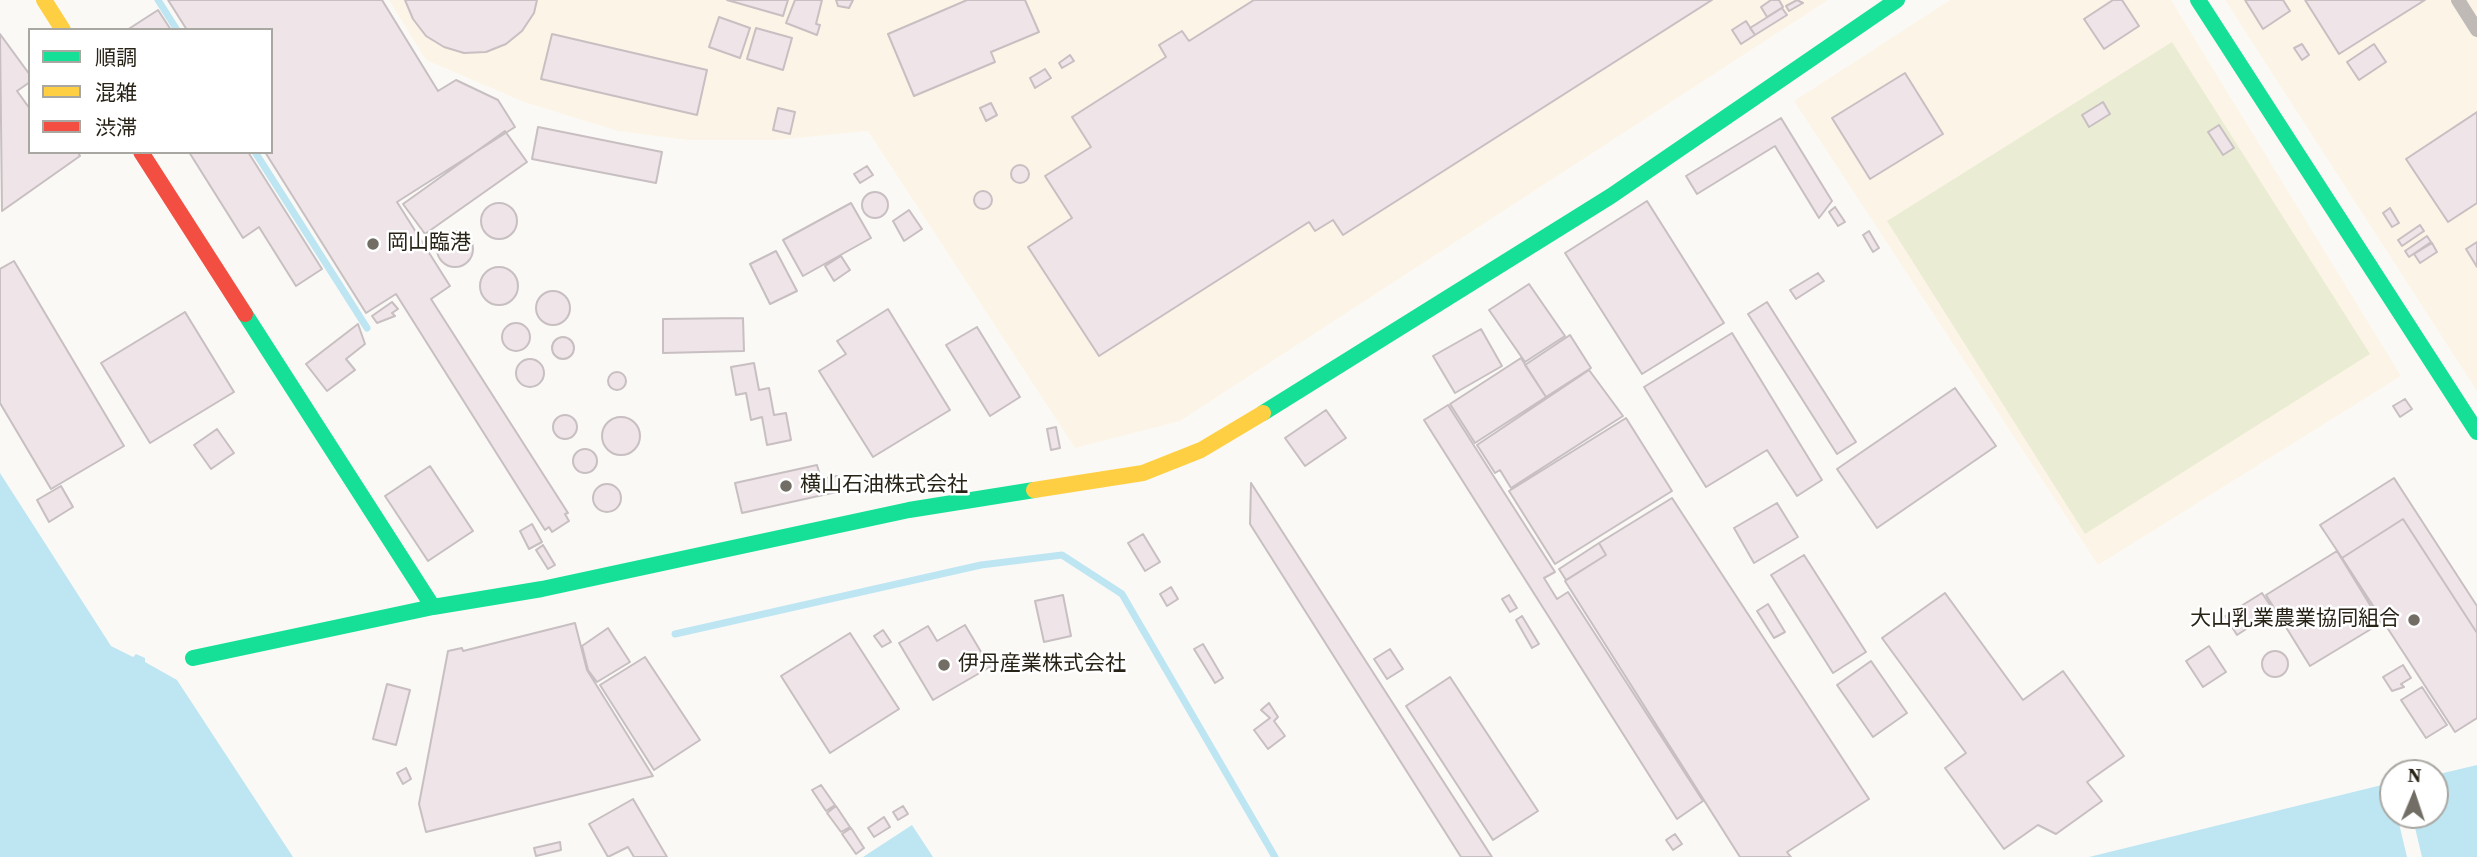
<!DOCTYPE html>
<html>
<head>
<meta charset="utf-8">
<style>
  body { margin:0 }
  #map { position:relative; width:2477px; height:857px; overflow:hidden; background:#fbf9f6; font-family:"Source Serif 4","Noto Sans JP",serif }
  canvas { display:block }
  .legend { position:absolute; left:28px; top:28px; width:245px; height:126px; box-sizing:border-box; background:#fff; border:2px solid #a9a7a2; margin:0; padding:9px 12px; list-style:none; font-size:21px; color:#282317 }
  .legend li { display:flex; align-items:center; gap:14px; height:35px }
  .legend b { width:35px; border:2px solid #a9a7a2 }
  .north { position:absolute; left:2379px; top:759px; width:70px; height:70px; box-sizing:border-box; background:#fff; border:2px solid #a9a7a2; border-radius:50%; rotate:2deg; font-size:19px; font-weight:700; line-height:28px; text-align:center; color:#282317 }
  .north::after { content:''; display:block; margin:auto; width:24px; height:32px; background:#726e65; clip-path:polygon(50% 0,100% 100%,50% 72%,0 100%) }
</style>
</head>
<body>
<div id="map">
<canvas width="2477" height="857"></canvas>
<ul class="legend">
<li><b style="height:9px;background:#16e098"></b>順調</li>
<li><b style="height:9px;background:#ffcf43"></b>混雑</li>
<li><b style="height:9px;background:#f24e42"></b>渋滞</li>
</ul>
<div class="north">N</div>
</div>
<script>
const c = document.querySelector('canvas').getContext('2d');
c.lineJoin = 'round';
function paint(path, color) { c.fillStyle = color; c.fill(path, 'evenodd'); }
const shape = rows => new Path2D(rows.map(r => 'M' + r).join(''));
function trace(path, color, width, dash) { c.strokeStyle = color; c.lineWidth = width; c.lineCap = dash ? 'butt' : 'round'; c.setLineDash(dash || []); c.stroke(path); }
function label(font, color, halo, rows, align = 'center') {
  c.font = font + ' "Source Serif 4","Noto Sans JP",serif'; c.lineWidth = 5; c.setLineDash([]); c.textBaseline = 'middle'; c.strokeStyle = halo; c.fillStyle = color; for (const [text, x, y, turn = 0] of rows) {
    c.save(); c.translate(x, y); c.rotate((+turn || 0) * Math.PI / 180); c.textAlign = isNaN(turn) ? turn : align; if (halo) c.strokeText(text, 0, 0); c.fillText(text, 0, 0); c.restore();
  }
}
const built = shape([
  [389,0,1828,0,1180,421,1075,448,868,131,776,140,687,140,618,131,524,102,426,60],
  [1950,0,2171,0,2401,376,2098,565,1794,101],
  [2225,0,2477,0,2477,391,2473,385]
]);
const green = shape([
  [2172,42,2370,354,2085,534,1887,221]
]);
const water = shape([
  [0,473,111,646,133,657,136,654,145,658,145,662,177,680,293,857,0,857],
  [2477,765,2477,857,2422,857,2412,815,2435,815,2435,775],
  [2390,783,2393,815,2397,815,2407,857,2089,857],
  [912,825,933,857,863,857]
]);
const stream = shape([
  [158,0,177,30],
  [255,152,367,328],
  [675,634,981,565,1062,555,1122,594,1275,857]
]);
const building = shape([
  [168,0,382,0,438,91,456,80,498,100,515,127,397,202,450,286,431,299,568,513,565,514,569,521,552,532,549,527,545,530,396,294,366,313,265,152,271,152,271,30,187,30,168,0],
  [405,0,537,0,534,13,522,31,506,44,486,52,464,53,444,47,426,36,413,19,405,0],
  [727,0,788,0,783,16,727,0],
  [795,0,822,0,816,24,820,25,817,35,786,23,795,0],
  [836,0,853,0,849,8,838,6,836,0],
  [967,0,1025,0,1039,32,991,52,995,62,914,96,888,34,967,0],
  [1254,0,1712,0,1343,235,1333,220,1315,231,1309,222,1099,356,1028,247,1072,218,1045,176,1091,147,1072,117,1166,57,1159,45,1182,31,1189,41,1254,0],
  [1771,0,1779,0,1783,7,1767,17,1761,7,1771,0],
  [1797,0,1803,3,1789,11,1786,6,1797,0],
  [2113,0,2122,0,2139,26,2104,49,2084,19,2113,0],
  [2245,0,2283,0,2290,11,2263,29,2245,0],
  [2305,0,2425,0,2339,54,2305,0],
  [1782,8,1787,15,1755,35,1750,28,1782,8],
  [158,10,171,30,127,30,158,10],
  [719,17,750,28,740,58,709,47,719,17],
  [1746,21,1755,35,1741,44,1732,30,1746,21],
  [756,28,792,38,783,70,747,59,756,28],
  [0,34,30,75,30,82,17,91,30,109,30,152,78,152,80,156,2,211,0,34],
  [552,34,707,70,697,115,541,79,552,34],
  [2302,44,2309,55,2302,60,2294,48,2302,44],
  [2374,44,2386,62,2359,80,2347,62,2374,44],
  [1070,55,1074,61,1062,68,1059,63,1070,55],
  [1045,69,1051,78,1035,88,1030,78,1045,69],
  [1905,73,1943,134,1870,179,1832,118,1905,73],
  [2103,102,2110,114,2089,127,2082,115,2103,102],
  [991,103,997,115,986,121,980,108,991,103],
  [778,108,795,112,790,134,773,130,778,108],
  [2477,112,2477,203,2448,222,2406,159,2477,112],
  [1781,118,1832,201,1819,218,1775,146,1697,194,1686,176,1781,118],
  [2219,125,2234,148,2223,155,2208,132,2219,125],
  [538,127,662,152,656,183,532,159,538,127],
  [505,131,527,162,425,234,403,204,505,131],
  [189,152,248,152,322,269,296,286,259,227,243,238,189,152],
  '1011 174a9 9 0 1 1 18 0a9 9 0 1 1-18 0Z',
  [867,166,873,175,860,183,854,174,867,166],
  '974 200a9 9 0 1 1 18 0a9 9 0 1 1-18 0Z',
  '862 205a13 13 0 1 1 26 0a13 13 0 1 1-26 0Z',
  [1647,201,1724,323,1642,374,1565,253,1647,201],
  [851,203,871,238,803,276,783,240,851,203],
  '481 221a18 18 0 1 1 36 0a18 18 0 1 1-36 0Z',
  [1835,207,1845,222,1838,226,1829,212,1835,207],
  [2390,208,2399,223,2392,227,2383,213,2390,208],
  [909,210,922,229,904,241,893,221,909,210],
  [2420,225,2424,231,2402,246,2398,240,2420,225],
  [1869,231,1879,248,1873,252,1863,235,1869,231],
  '437 249a18 18 0 1 1 36 0a18 18 0 1 1-36 0Z',
  [2427,236,2431,242,2409,257,2405,251,2427,236],
  [2477,242,2477,267,2466,249,2477,242],
  [2432,243,2437,252,2420,263,2414,254,2432,243],
  [776,251,797,291,770,304,750,264,776,251],
  [841,256,850,270,834,281,825,266,841,256],
  [14,261,124,446,51,489,0,403,0,269,14,261],
  '480 286a19 19 0 1 1 38 0a19 19 0 1 1-38 0Z',
  [1818,273,1824,281,1796,299,1790,290,1818,273],
  [1529,284,1565,336,1525,362,1489,310,1529,284],
  '536 308a17 17 0 1 1 34 0a17 17 0 1 1-34 0Z',
  [392,302,398,309,392,313,395,316,377,323,372,316,392,302],
  [1767,302,1856,442,1837,454,1748,314,1767,302],
  [888,309,950,410,873,457,819,371,846,354,837,341,888,309],
  [185,312,234,392,150,443,101,363,185,312],
  [743,318,744,351,663,353,663,319,743,318],
  '502 337a14 14 0 1 1 28 0a14 14 0 1 1-28 0Z',
  [358,324,365,344,346,359,355,370,327,391,306,364,358,324],
  [977,327,1020,397,990,416,946,345,977,327],
  [1481,329,1502,366,1455,393,1433,356,1481,329],
  [1732,333,1822,480,1797,496,1767,450,1706,487,1644,387,1732,333],
  [1570,335,1591,368,1546,397,1525,365,1570,335],
  '552 348a11 11 0 1 1 22 0a11 11 0 1 1-22 0Z',
  [1521,358,1546,397,1475,443,1450,404,1521,358],
  '516 373a14 14 0 1 1 28 0a14 14 0 1 1-28 0Z',
  [754,363,759,390,769,388,774,415,786,413,791,440,767,445,762,417,751,420,746,393,736,395,731,367,754,363],
  [1589,370,1623,416,1511,488,1500,470,1495,473,1477,445,1589,370],
  '608 381a9 9 0 1 1 18 0a9 9 0 1 1-18 0Z',
  [1955,388,1996,446,1877,528,1837,469,1955,388],
  [2405,399,2412,409,2400,417,2393,406,2405,399],
  [1448,405,1555,572,1544,578,1557,599,1568,592,1703,801,1677,819,1424,420,1448,405],
  [1326,410,1346,438,1305,466,1285,438,1326,410],
  '553 427a12 12 0 1 1 24 0a12 12 0 1 1-24 0Z',
  '602 436a19 19 0 1 1 38 0a19 19 0 1 1-38 0Z',
  [1626,418,1672,491,1555,564,1509,491,1626,418],
  [1056,427,1060,448,1051,450,1047,429,1056,427],
  [217,429,234,453,211,469,194,445,217,429],
  '573 461a12 12 0 1 1 24 0a12 12 0 1 1-24 0Z',
  [817,465,821,479,837,476,841,491,742,513,735,483,817,465],
  [430,466,473,531,428,561,385,496,430,466],
  [2394,478,2477,606,2477,633,2403,519,2342,558,2320,525,2394,478],
  [1251,483,1492,857,1461,857,1250,524,1251,483],
  '593 498a14 14 0 1 1 28 0a14 14 0 1 1-28 0Z',
  [61,486,73,507,49,522,37,500,61,486],
  [1672,498,1869,799,1787,852,1791,857,1740,857,1565,581,1606,555,1599,543,1672,498],
  [1777,503,1798,537,1754,563,1734,528,1777,503],
  [2403,519,2477,633,2477,718,2455,732,2342,558,2403,519],
  [532,524,542,542,529,549,520,531,532,524],
  [1143,534,1160,562,1145,571,1128,543,1143,534],
  [1599,543,1606,555,1566,580,1559,569,1599,543],
  [543,545,555,565,548,569,536,550,543,545],
  [2337,551,2381,623,2310,666,2266,595,2337,551],
  [1804,555,1866,652,1833,673,1771,575,1804,555],
  [1171,587,1178,599,1167,606,1160,594,1171,587],
  [1945,593,2023,700,2063,671,2124,756,2087,782,2102,801,2056,834,2038,825,2004,849,1945,768,1966,753,1882,638,1945,593],
  [2262,593,2274,611,2237,635,2225,616,2262,593],
  [1063,595,1071,636,1044,642,1035,601,1063,595],
  [1509,595,1517,608,1510,612,1502,599,1509,595],
  [1768,604,1785,632,1774,638,1757,611,1768,604],
  [1522,616,1539,644,1532,648,1516,620,1522,616],
  [575,623,587,670,653,776,426,832,419,804,448,651,462,648,463,651,575,623],
  [965,625,990,667,933,700,899,643,928,626,937,641,965,625],
  [608,628,630,662,597,682,588,670,582,646,608,628],
  [883,630,891,642,882,647,874,636,883,630],
  [850,633,899,709,830,753,781,676,850,633],
  [1203,644,1223,678,1215,683,1194,649,1203,644],
  [2209,646,2226,672,2203,687,2186,661,2209,646],
  [1390,649,1403,669,1387,679,1374,659,1390,649],
  '2262 664a13 13 0 1 1 26 0a13 13 0 1 1-26 0Z',
  [645,657,700,740,654,770,600,685,645,657],
  [1871,661,1907,713,1873,737,1837,685,1871,661],
  [2403,665,2411,678,2401,684,2404,687,2392,691,2383,677,2403,665],
  [1450,677,1538,811,1493,840,1406,706,1450,677],
  [387,684,410,690,396,745,373,739,387,684],
  [2422,687,2447,725,2426,738,2401,700,2422,687],
  [1269,703,1278,717,1274,721,1285,736,1268,749,1254,730,1270,718,1261,710,1269,703],
  [406,768,411,779,403,784,397,773,406,768],
  [821,785,835,805,826,811,812,790,821,785],
  [633,799,667,857,634,857,628,847,608,857,589,824,633,799],
  [836,806,850,827,841,832,827,813,836,806],
  [903,806,908,814,898,820,893,812,903,806],
  [884,817,890,827,874,837,868,828,884,817],
  [851,828,864,848,856,854,842,834,851,828],
  [1675,834,1682,844,1673,850,1666,840,1675,834],
  [560,842,561,850,536,856,534,848,560,842]
]);
const lane = shape([
  [2458,0,2477,30]
]);
const fast = shape([
  [2198,0,2477,432],
  [245,314,433,607],
  [1263,413,1611,196,1897,0],
  [193,658,433,607,542,589,909,510,1034,490]
]);
const slow = shape([
  [44,0,63,30],
  [1034,490,1143,473,1201,450,1263,413]
]);
const jam = shape([
  [141,152,245,314]
]);
const markers = [
  [373,244,7,"#726e65"],
  [786,486,7,"#726e65"],
  [2414,620,7,"#726e65"],
  [944,665,7,"#726e65"]
];
const poiNames = [
  ["岡山臨港",387,244],
  ["横山石油株式会社",800,486],
  ["大山乳業農業協同組合",2400,620,"right"],
  ["伊丹産業株式会社",958,665]
];
paint(built, '#fcf5e7');
paint(green, '#eaedd3');
paint(water, '#bde6f2');
trace(stream, '#bde6f2', 7);
paint(building, '#efe4e8');
trace(building, '#c7bfc1', 2);
trace(lane, '#bfbab5', 14);
trace(fast, '#16e098', 16);
trace(slow, '#ffcf43', 16);
trace(jam, '#f24e42', 16);
for (const [x, y, r, color] of markers) { const dot = new Path2D(); dot.arc(x, y, r, 0, 2 * Math.PI); c.fillStyle = color; c.fill(dot); trace(dot, '#fff', 2.5); }
label('21px', '#282317', '#fff', poiNames, 'left');
</script>
</body>
</html>
